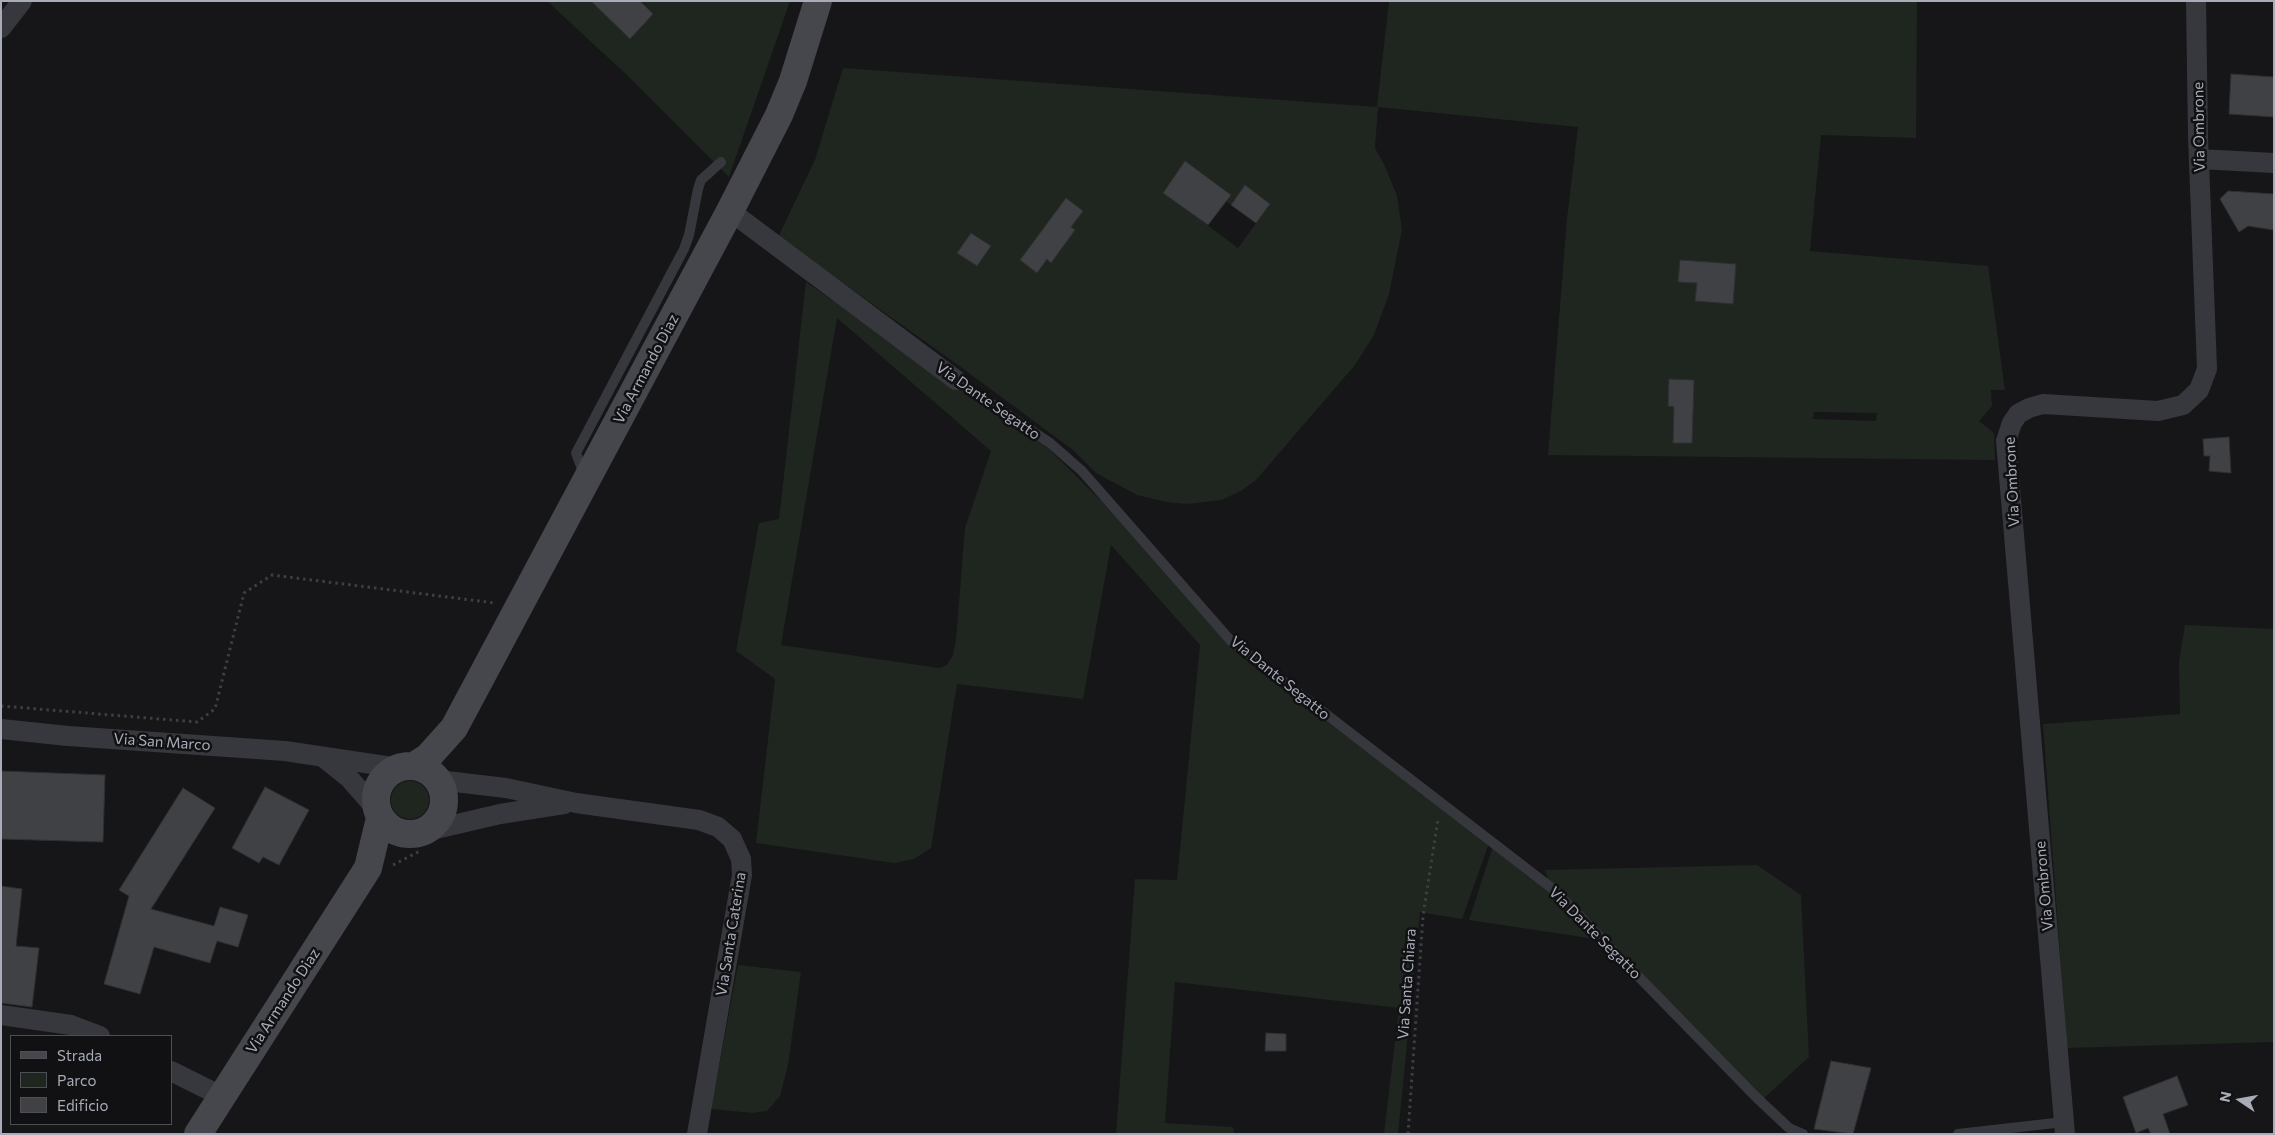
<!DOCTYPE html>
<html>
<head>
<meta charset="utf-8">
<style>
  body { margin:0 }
  #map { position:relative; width:2275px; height:1135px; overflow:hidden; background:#161618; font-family:Commissioner,sans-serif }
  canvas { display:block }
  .frame { position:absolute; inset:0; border:2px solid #a8acb8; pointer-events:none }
  .legend { position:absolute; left:10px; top:1035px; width:162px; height:90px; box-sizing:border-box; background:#111113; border:1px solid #4d4f55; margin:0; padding:6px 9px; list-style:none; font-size:15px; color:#a8acb8 }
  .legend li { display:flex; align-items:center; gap:10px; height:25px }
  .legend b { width:25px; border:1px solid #4d4f55 }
  .north { position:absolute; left:2215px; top:1075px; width:50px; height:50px; -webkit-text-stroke:4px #111113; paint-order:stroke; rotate:282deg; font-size:14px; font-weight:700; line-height:20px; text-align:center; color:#a8acb8 }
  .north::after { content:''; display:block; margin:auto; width:18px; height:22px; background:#a8acb8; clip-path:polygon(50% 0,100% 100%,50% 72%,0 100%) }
</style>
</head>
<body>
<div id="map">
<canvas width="2275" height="1135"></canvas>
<div class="frame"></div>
<ul class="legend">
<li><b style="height:6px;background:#45474d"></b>Strada</li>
<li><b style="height:14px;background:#1e261f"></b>Parco</li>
<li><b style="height:14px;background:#404145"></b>Edificio</li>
</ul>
<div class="north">N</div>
</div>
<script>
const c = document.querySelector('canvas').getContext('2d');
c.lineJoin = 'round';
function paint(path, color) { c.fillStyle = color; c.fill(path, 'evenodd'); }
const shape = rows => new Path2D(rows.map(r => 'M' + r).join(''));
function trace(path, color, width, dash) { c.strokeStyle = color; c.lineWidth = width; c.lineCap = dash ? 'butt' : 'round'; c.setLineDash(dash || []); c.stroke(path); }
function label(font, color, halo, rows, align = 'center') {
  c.font = font + ' Commissioner,sans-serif'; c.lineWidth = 5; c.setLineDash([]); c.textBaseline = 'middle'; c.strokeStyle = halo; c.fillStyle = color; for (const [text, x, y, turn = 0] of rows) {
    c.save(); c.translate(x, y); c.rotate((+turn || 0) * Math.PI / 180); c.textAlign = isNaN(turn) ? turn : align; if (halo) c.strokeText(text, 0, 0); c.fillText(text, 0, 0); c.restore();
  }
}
const green = shape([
  [547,1,790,1,729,177,630,78],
  [1389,1,1917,1,1916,138,1821,135,1810,251,1988,266,2005,390,1991,390,1992,406,1979,421,1994,433,1995,460,1548,455,1567,219,1578,127,1378,107,1375,148,1384,164,1397,196,1402,230,1389,294,1374,335,1355,365,1256,480,1241,491,1221,500,1187,504,1166,502,1137,495,1096,473,1073,450,958,365,778,237,815,160,843,68,1377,107],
  [1185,162,1230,194,1226,201,1231,205,1245,185,1270,204,1238,248,1163,192],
  [1066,199,1071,227,1075,230,1051,262,1047,259,1037,273,1020,260],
  [971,233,990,246,977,266,958,253],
  [1680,260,1736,264,1732,304,1695,301,1697,283,1678,281],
  [1669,379,1694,380,1691,443,1673,443,1674,407,1668,406],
  [1814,412,1876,413,1877,413,1876,421,1813,419],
  [806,282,954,385,1048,448,1111,511,1230,647,1259,671,1489,843,1462,919,1420,912,1398,1134,1384,1134,1399,1008,1175,982,1165,1123,1233,1127,1234,1134,1116,1134,1135,879,1177,880,1200,645,1111,545,1083,699,957,684,931,848,914,859,894,863,756,843,775,679,736,651,759,523,779,519],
  [837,318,991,451,965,528,956,640,953,655,947,665,939,668,781,645],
  [2185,625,2274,629,2274,1042,2067,1048,2043,724,2180,714,2179,662],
  '391 800a19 19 0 1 1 38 0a19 19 0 1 1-38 0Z',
  [1493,846,1550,885,1545,870,1757,865,1801,895,1809,1057,1762,1100,1602,940,1469,920],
  [738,965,801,972,788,1065,780,1096,767,1111,753,1113,711,1109]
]);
const building = shape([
  [591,1,640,1,653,14,630,39,591,1],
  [2231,74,2274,77,2274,117,2229,114,2231,74],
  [1185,161,1231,195,1208,225,1163,193,1185,161],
  [1245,185,1270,204,1256,223,1231,205,1245,185],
  [2228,191,2274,194,2274,230,2248,226,2239,232,2220,199,2228,191],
  [1066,198,1083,211,1071,227,1075,230,1051,263,1047,259,1037,273,1020,260,1066,198],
  [971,233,991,246,977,266,957,253,971,233],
  [1680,260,1736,264,1733,304,1695,301,1697,283,1678,282,1680,260],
  [1669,379,1694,380,1692,443,1673,443,1674,407,1668,406,1669,379],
  [2229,437,2231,473,2209,471,2210,456,2204,456,2203,439,2229,437],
  [1,771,105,775,103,842,1,839,1,771],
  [265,787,309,810,279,865,263,857,259,863,232,848,265,787],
  [183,788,215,808,151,909,214,926,220,907,248,915,238,947,217,941,210,963,154,947,140,994,104,984,129,896,119,890,183,788],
  [1,886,22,889,16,946,39,948,32,1007,1,1003,1,886],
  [1266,1033,1286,1034,1286,1051,1265,1051,1266,1033],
  [1831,1061,1871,1068,1853,1134,1814,1129,1831,1061],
  [2177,1076,2188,1105,2163,1114,2170,1134,2151,1134,2148,1128,2136,1133,2123,1097,2177,1076]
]);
const path = shape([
  [1,706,197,722,215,709,244,593,272,575,495,603],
  [393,865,420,851],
  [1408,1134,1423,916,1438,819]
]);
const lane = shape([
  [956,380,1050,443,1082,471,1231,641,1553,889,1756,1097,1789,1128,1803,1134],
  [584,474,576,453,684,249,689,235,698,189,701,180,721,162],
  [1958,1134,2064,1122]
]);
const street = shape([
  [1,28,22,1],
  [2199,159,2274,163],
  [730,211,956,380],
  [1,729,68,736,285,751,399,768],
  [324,758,349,778,377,810],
  [438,780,506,788,576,803,699,820,718,827,732,839,741,859,742,875,697,1134],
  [423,832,500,814,564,804],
  [1,1015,71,1025,100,1036],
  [171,1071,221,1096],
  [2065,1134,2006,441,2012,423,2018,414,2029,408,2043,404,2060,405,2158,411,2183,405,2199,390,2207,369,2198,136,2196,1]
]);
const secondary = shape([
  [414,766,428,757,454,728,730,211,779,115,793,81,818,1],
  '376 800a34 34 0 1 1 68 0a34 34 0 1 1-68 0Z',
  [198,1134,368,868,380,818]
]);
const streetNames = [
  ["Via Ombrone",2199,127,-91],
  ["Via Armando Diaz",646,369,-62],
  ["Via Dante Segatto",988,401,35],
  ["Via Ombrone",2012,482,-93],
  ["Via Dante Segatto",1280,678,39],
  ["Via San Marco",162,742,4],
  ["Via Ombrone",2044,886,-95],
  ["Via Dante Segatto",1595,933,45],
  ["Via Santa Caterina",731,934,-81],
  ["Via Santa Chiara",1407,984,-86],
  ["Via Armando Diaz",283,1001,-57]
];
paint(green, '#1e261f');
paint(building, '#404145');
trace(building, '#303034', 1);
trace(path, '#3d3f44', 3, [2.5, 4]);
trace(lane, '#37383d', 10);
trace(street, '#37383d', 20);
trace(secondary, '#45474d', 28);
label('15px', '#a8acb8', '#111113', streetNames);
</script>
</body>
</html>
